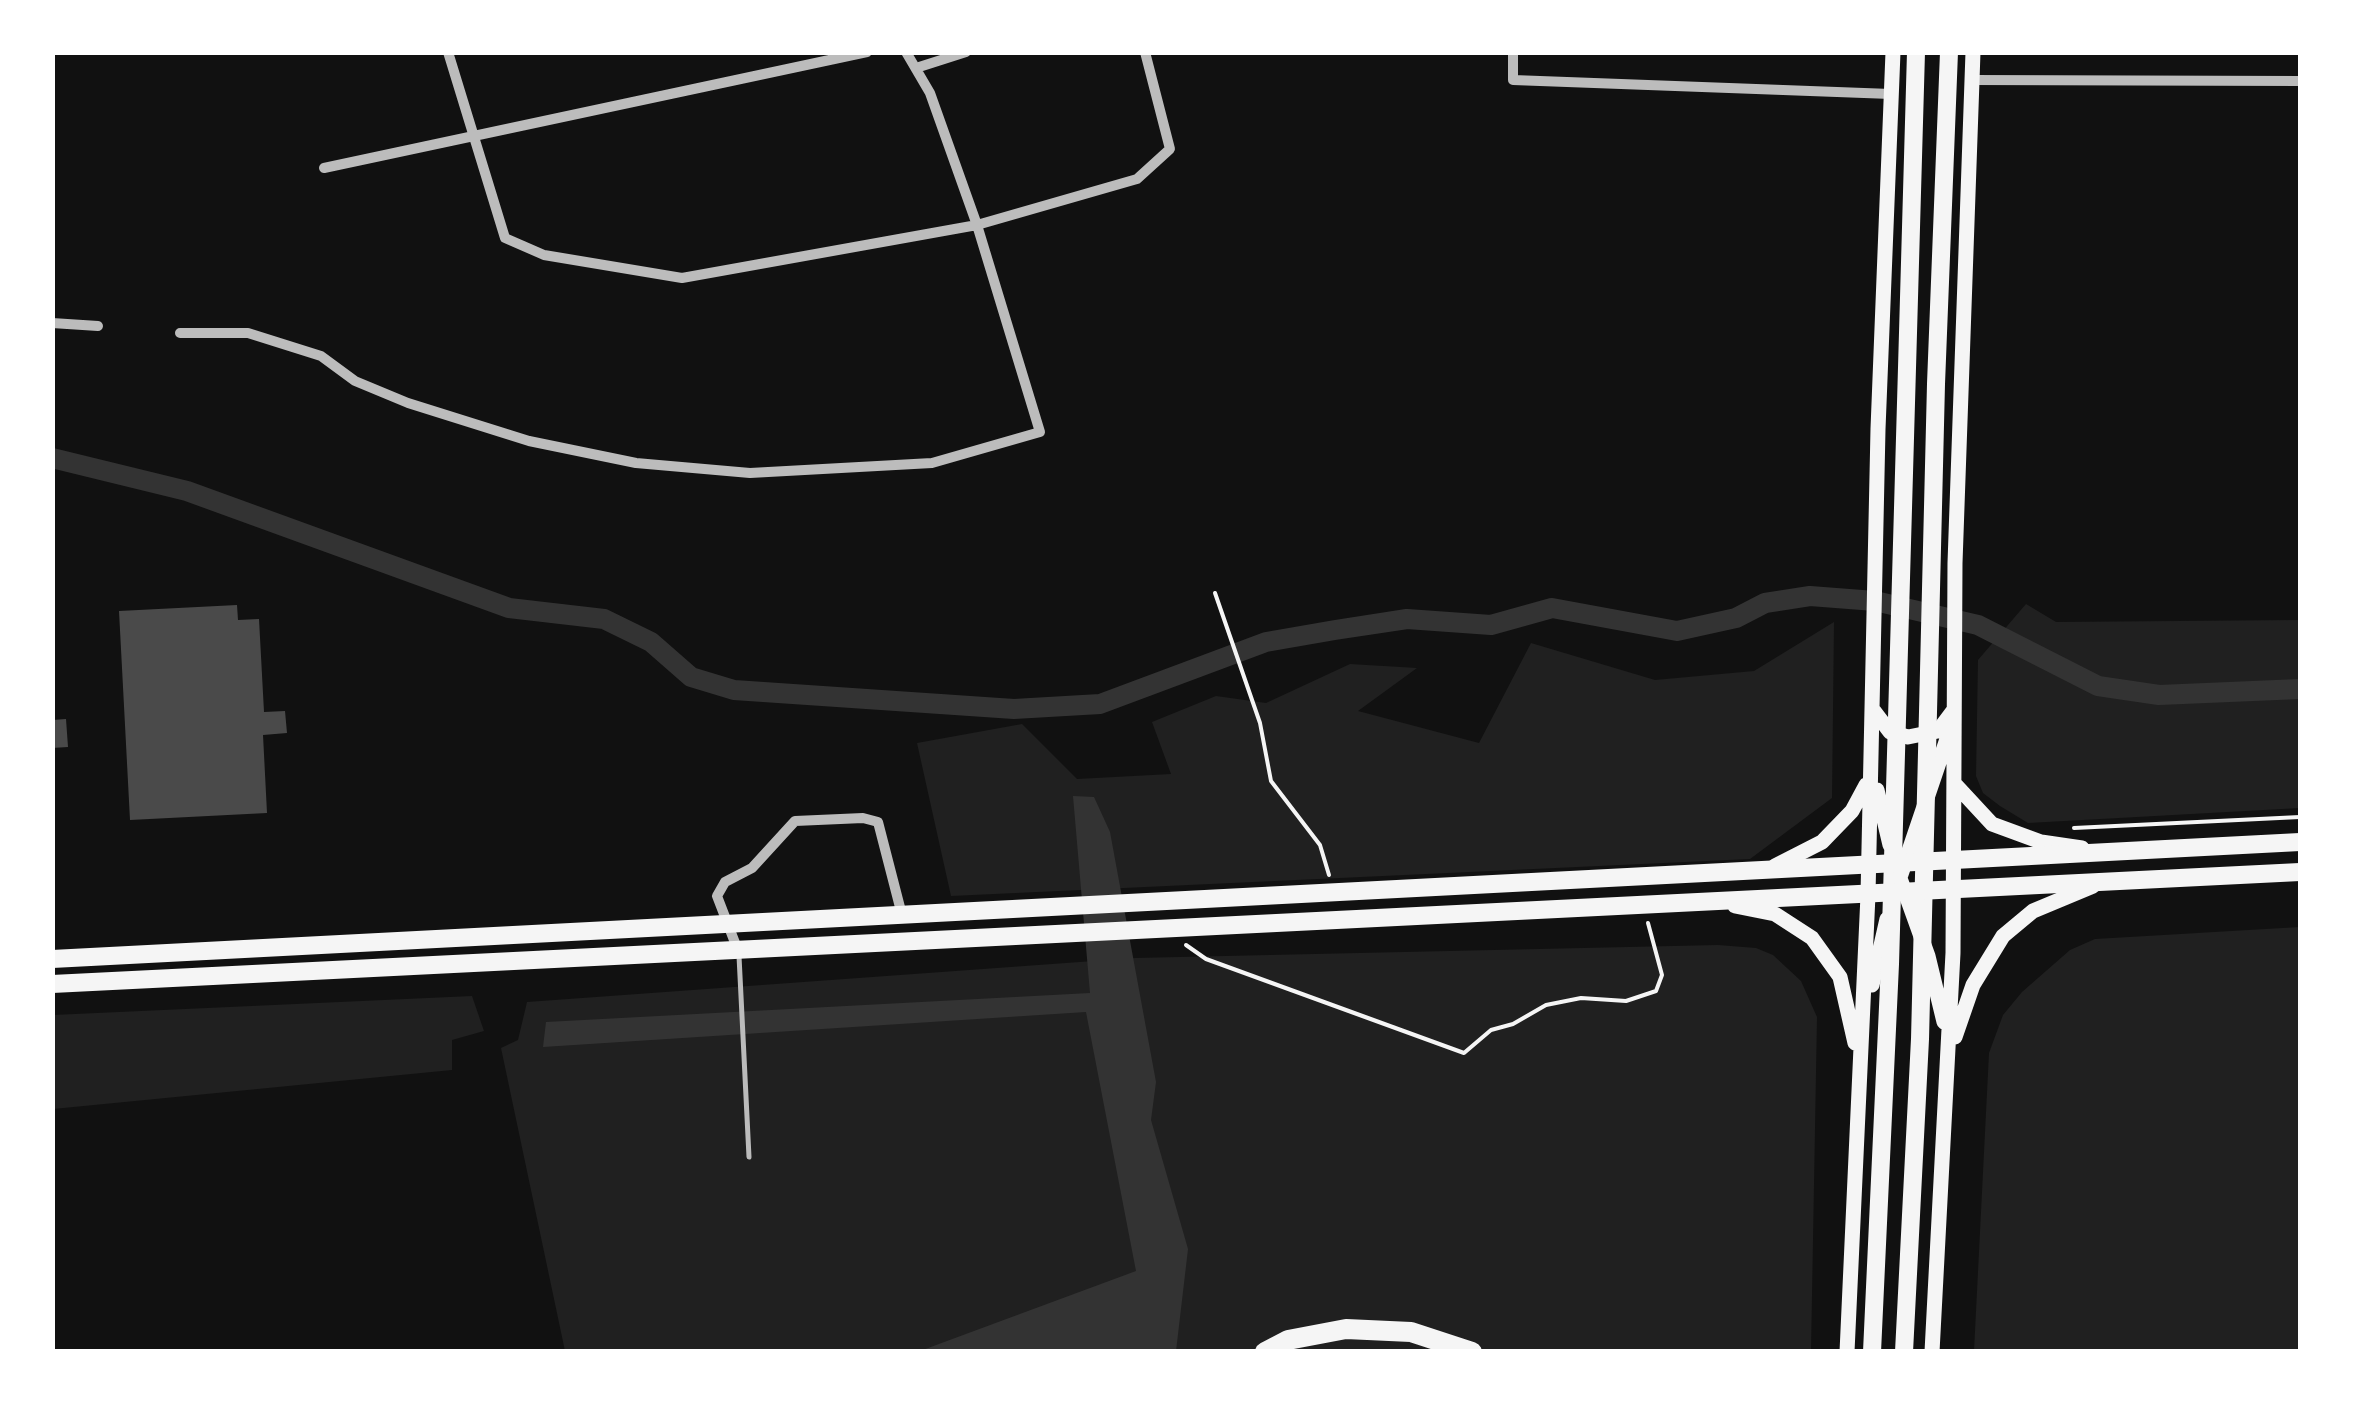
<!DOCTYPE html>
<html>
<head>
<meta charset="utf-8">
<style>
  body { margin:0 }
  #map { position:relative; width:2353px; height:1404px; overflow:hidden; background:#111; font-family:"Public Sans",sans-serif }
  canvas { display:block }
  .frame { position:absolute; inset:0; border:55px solid #fff; pointer-events:none }
</style>
</head>
<body>
<div id="map">
<canvas width="2353" height="1404"></canvas>
<div class="frame"></div>
</div>
<script>
const c = document.querySelector('canvas').getContext('2d');
c.lineJoin = 'round';
function paint(path, color) { c.fillStyle = color; c.fill(path, 'evenodd'); }
const shape = rows => new Path2D(rows.map(r => 'M' + r).join(''));
function trace(path, color, width, dash) { c.strokeStyle = color; c.lineWidth = width; c.lineCap = dash ? 'butt' : 'round'; c.setLineDash(dash || []); c.stroke(path); }
const green = shape([
  [2026,604,2056,622,2300,620,2300,808,2028,823,2000,806,1983,793,1976,776,1978,660],
  [1834,622,1832,798,1750,859,951,896,917,743,1022,724,1077,779,1171,774,1152,722,1216,696,1266,703,1350,664,1417,668,1358,711,1479,743,1531,643,1655,680,1754,671],
  [2300,927,2300,1351,1974,1351,1989,1053,2003,1015,2022,992,2070,950,2095,939],
  [1718,945,1756,948,1773,955,1801,981,1817,1017,1811,1351,565,1351,501,1048,518,1040,527,1002,1135,958],
  [472,996,484,1031,452,1040,452,1070,53,1109,53,1015]
]);
const water = shape([
  [1073,796,1094,797,1110,832,1156,1082,1151,1120,1188,1249,1176,1351,920,1351,1136,1271,1086,1012,543,1047,546,1022,1090,993]
]);
const canal = shape([
  [52,458,187,491,509,608,604,619,651,642,691,677,734,690,1014,709,1100,704,1266,642,1335,630,1407,619,1491,625,1552,608,1677,631,1736,618,1765,603,1810,596,1875,601,1978,625,2098,686,2159,695,2300,689]
]);
const building = shape([
  [237,605,238,620,259,619,264,712,285,711,287,733,263,735,267,813,130,820,119,611],
  [66,719,68,747,52,748,52,720]
]);
const path = shape([
  [1215,593,1260,723,1271,781,1320,845,1329,875],
  [2074,828,2300,817],
  [1186,945,1206,959,1464,1053,1491,1030,1513,1024,1546,1005,1581,998,1626,1001,1656,991,1662,975,1648,923]
]);
const service = shape([
  [739,956,749,1157]
]);
const minor = shape([
  [448,52,505,238,544,255,682,278,977,225,1137,179,1170,149,1145,52],
  [1513,52,1513,80,1891,94],
  [916,68,966,52],
  [1972,80,2300,81],
  [324,168,867,52],
  [52,323,98,326],
  [180,333,248,333,321,356,355,381,408,403,529,441,636,463,750,473,932,463,1040,432,977,225,930,93,906,52],
  [737,948,717,896,725,882,752,868,795,821,863,818,878,822,902,915]
]);
const secondary = shape([
  [1874,711,1890,732,1908,737,1938,731,1953,711],
  [1954,783,1992,824,2041,842,2082,848],
  [1877,790,1890,845],
  [1775,866,1822,842,1852,811,1866,785],
  [1901,881,1928,956,1944,1022],
  [1895,892,1947,739],
  [1735,906,1775,914,1812,938,1840,977,1855,1043],
  [1872,985,1887,919],
  [1955,1037,1973,985,2003,936,2033,911,2093,886],
  [1847,1352,1868,895,1878,429,1893,52],
  [1932,1352,1953,953,1955,563,1973,52]
]);
const primary = shape([
  [1872,1352,1890,964,1916,52],
  [1904,1352,1920,1039,1936,384,1949,52]
]);
const trunk = shape([
  [52,959,2300,842],
  [52,984,2300,872]
]);
const motorway = shape([
  [1265,1352,1288,1340,1346,1329,1411,1332,1472,1352]
]);
paint(green, '#202020');
paint(water, '#333');
trace(canal, '#333', 20);
paint(building, '#4a4a4a');
trace(path, '#f5f5f5', 4);
trace(service, '#bcbcbc', 5);
trace(minor, '#bcbcbc', 10);
trace(secondary, '#f5f5f5', 15);
trace(primary, '#f5f5f5', 18);
trace(trunk, '#f5f5f5', 18);
trace(motorway, '#f5f5f5', 20);
</script>
</body>
</html>
